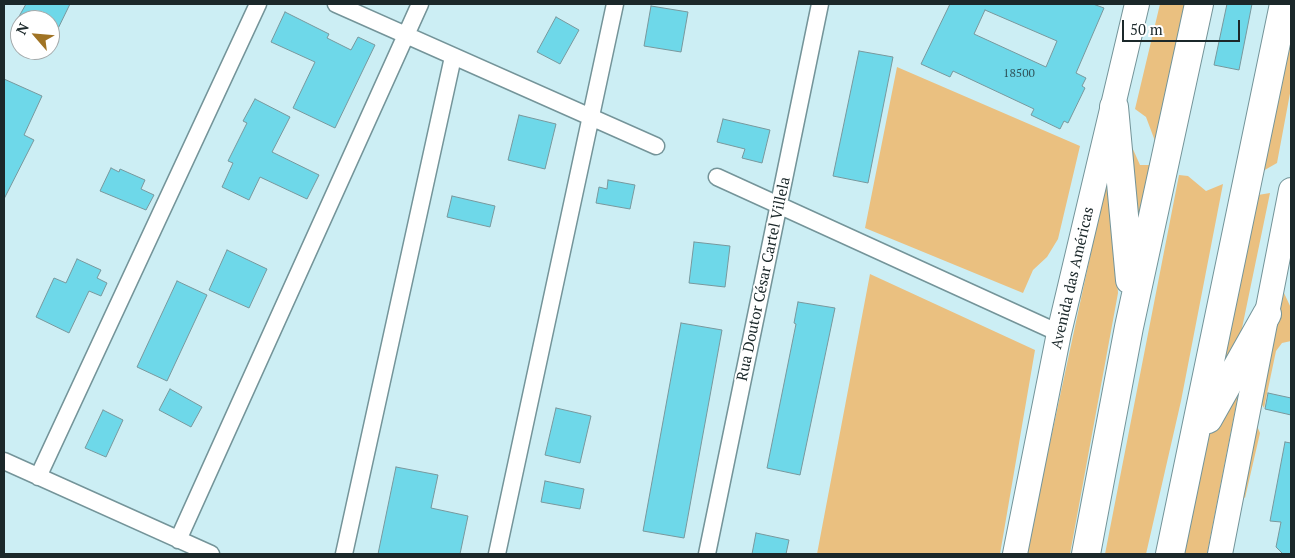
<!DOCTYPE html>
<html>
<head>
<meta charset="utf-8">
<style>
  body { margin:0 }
  #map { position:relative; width:1295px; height:558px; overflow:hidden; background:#cceef4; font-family:"PT Serif",serif }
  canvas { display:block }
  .frame { position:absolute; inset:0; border:5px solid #1b282a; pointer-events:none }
  .north { position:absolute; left:10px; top:10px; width:50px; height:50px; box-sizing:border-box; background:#fff; border:1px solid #a4a9aa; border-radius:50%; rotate:297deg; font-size:14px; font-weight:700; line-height:20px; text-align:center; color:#1b282a }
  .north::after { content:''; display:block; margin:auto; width:18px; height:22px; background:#a07324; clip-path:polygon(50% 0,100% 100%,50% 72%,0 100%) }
  .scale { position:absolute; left:1122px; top:20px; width:118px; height:22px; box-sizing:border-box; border:2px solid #1b282a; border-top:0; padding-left:6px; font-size:15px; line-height:18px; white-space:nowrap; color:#1b282a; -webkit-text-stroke:4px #fff; paint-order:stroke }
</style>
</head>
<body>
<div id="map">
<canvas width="1295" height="558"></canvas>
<div class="frame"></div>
<div class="north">N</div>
<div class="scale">50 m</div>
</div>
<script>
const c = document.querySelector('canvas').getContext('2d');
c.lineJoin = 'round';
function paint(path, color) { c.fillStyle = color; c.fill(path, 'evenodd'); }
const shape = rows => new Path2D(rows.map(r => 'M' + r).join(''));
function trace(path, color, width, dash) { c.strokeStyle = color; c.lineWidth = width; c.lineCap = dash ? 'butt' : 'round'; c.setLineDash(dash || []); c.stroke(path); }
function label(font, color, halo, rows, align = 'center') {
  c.font = font + ' "PT Serif",serif'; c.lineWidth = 4; c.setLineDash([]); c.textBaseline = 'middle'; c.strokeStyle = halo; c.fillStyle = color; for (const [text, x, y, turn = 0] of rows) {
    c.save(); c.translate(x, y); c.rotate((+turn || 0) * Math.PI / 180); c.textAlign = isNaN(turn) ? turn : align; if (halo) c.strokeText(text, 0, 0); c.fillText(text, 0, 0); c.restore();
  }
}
const green = shape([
  [1160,4,1186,4,1158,149,1146,117,1135,109],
  [1291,4,1291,88,1277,163,1263,171],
  [897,67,1080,146,1058,239,1047,257,1033,270,1023,293,865,228],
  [1128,138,1140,165,1154,165,1135,261],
  [1110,164,1118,293,1070,554,1026,554],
  [1179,175,1188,176,1206,191,1223,184,1181,401,1146,554,1105,554],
  [1270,193,1241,333,1209,391,1258,195],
  [870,274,1035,350,1000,554,817,554],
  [1284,293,1291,308,1291,341,1282,343,1276,351,1264,408,1261,403],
  [1241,380,1207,554,1177,554,1208,429],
  [1257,426,1260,433,1245,498,1242,496]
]);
const building = shape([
  [26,4,70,4,50,45,50,20,17,20,26,4],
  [950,4,1093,4,1104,8,1076,73,1086,78,1082,86,1085,88,1068,123,1064,121,1060,129,1031,115,1034,109,953,71,950,77,921,64,950,4],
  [985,10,1057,41,1046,67,974,34,985,10],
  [1227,4,1252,4,1239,70,1214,65,1227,4],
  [651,6,688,12,681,52,644,46,651,6],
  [285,12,329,34,327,38,351,50,358,37,375,45,335,128,293,108,315,62,271,42,285,12],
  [556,17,579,30,560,64,537,52,556,17],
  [859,51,893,57,868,183,833,176,859,51],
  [4,79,42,96,24,135,34,140,4,199,4,79],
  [255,99,290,117,272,152,319,175,307,199,260,177,249,200,222,187,233,163,228,161,247,123,243,121,255,99],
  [519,115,556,124,545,169,508,160,519,115],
  [723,119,770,130,762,163,742,158,745,149,717,142,723,119],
  [111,168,119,172,120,169,145,180,141,189,154,195,146,210,100,191,111,168],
  [608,180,635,185,630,209,596,203,599,187,607,189,608,180],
  [452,196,495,206,490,227,447,217,452,196],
  [694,242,730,246,725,287,689,283,694,242],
  [227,250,267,269,249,308,209,290,227,250],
  [77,259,101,270,97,278,107,283,101,296,89,291,69,333,36,317,54,278,66,283,77,259],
  [177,281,207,295,167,381,137,367,177,281],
  [798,302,835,308,800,475,767,468,796,324,794,323,798,302],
  [681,323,722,330,684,538,643,531,681,323],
  [170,389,202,407,191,427,159,410,170,389],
  [1268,393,1291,398,1291,415,1265,409,1268,393],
  [556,408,591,416,580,463,545,455,556,408],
  [103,410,123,420,106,457,85,448,103,410],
  [1285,442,1291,443,1291,554,1283,554,1276,547,1281,522,1270,521,1285,442],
  [396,467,438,475,431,508,468,516,460,554,378,554,396,467],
  [545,481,584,489,580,509,541,502,545,481],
  [756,533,789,540,786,554,752,554,756,533]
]);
const street = shape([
  [336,4,656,146],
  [717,177,1059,333],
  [4,461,211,554],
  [38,477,258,4],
  [178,540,420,4],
  [344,554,453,57],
  [497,554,615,4],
  [707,554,820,4]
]);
const secondary = shape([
  [1015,554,1059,333,1137,4],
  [1220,554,1291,190]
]);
const highway = shape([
  [1114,107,1130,280],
  [1208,419,1267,314],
  [1086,554,1129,327,1199,4],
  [1170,554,1284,4]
]);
const numberNames = [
  ["18500",1019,74]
];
const streetNames = [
  ["Avenida das Américas",1073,278,-77],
  ["Rua Doutor César Cartel Villela",764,279,-78]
];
paint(green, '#eac080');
paint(building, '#6ed8e9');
trace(building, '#78989d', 1);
trace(street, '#749499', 19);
trace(secondary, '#749499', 26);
trace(highway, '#749499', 30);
trace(street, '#fff', 16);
trace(secondary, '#fff', 24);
trace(highway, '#fff', 28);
label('12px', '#30545a', null, numberNames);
label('15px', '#1b282a', '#fff', streetNames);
</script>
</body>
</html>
